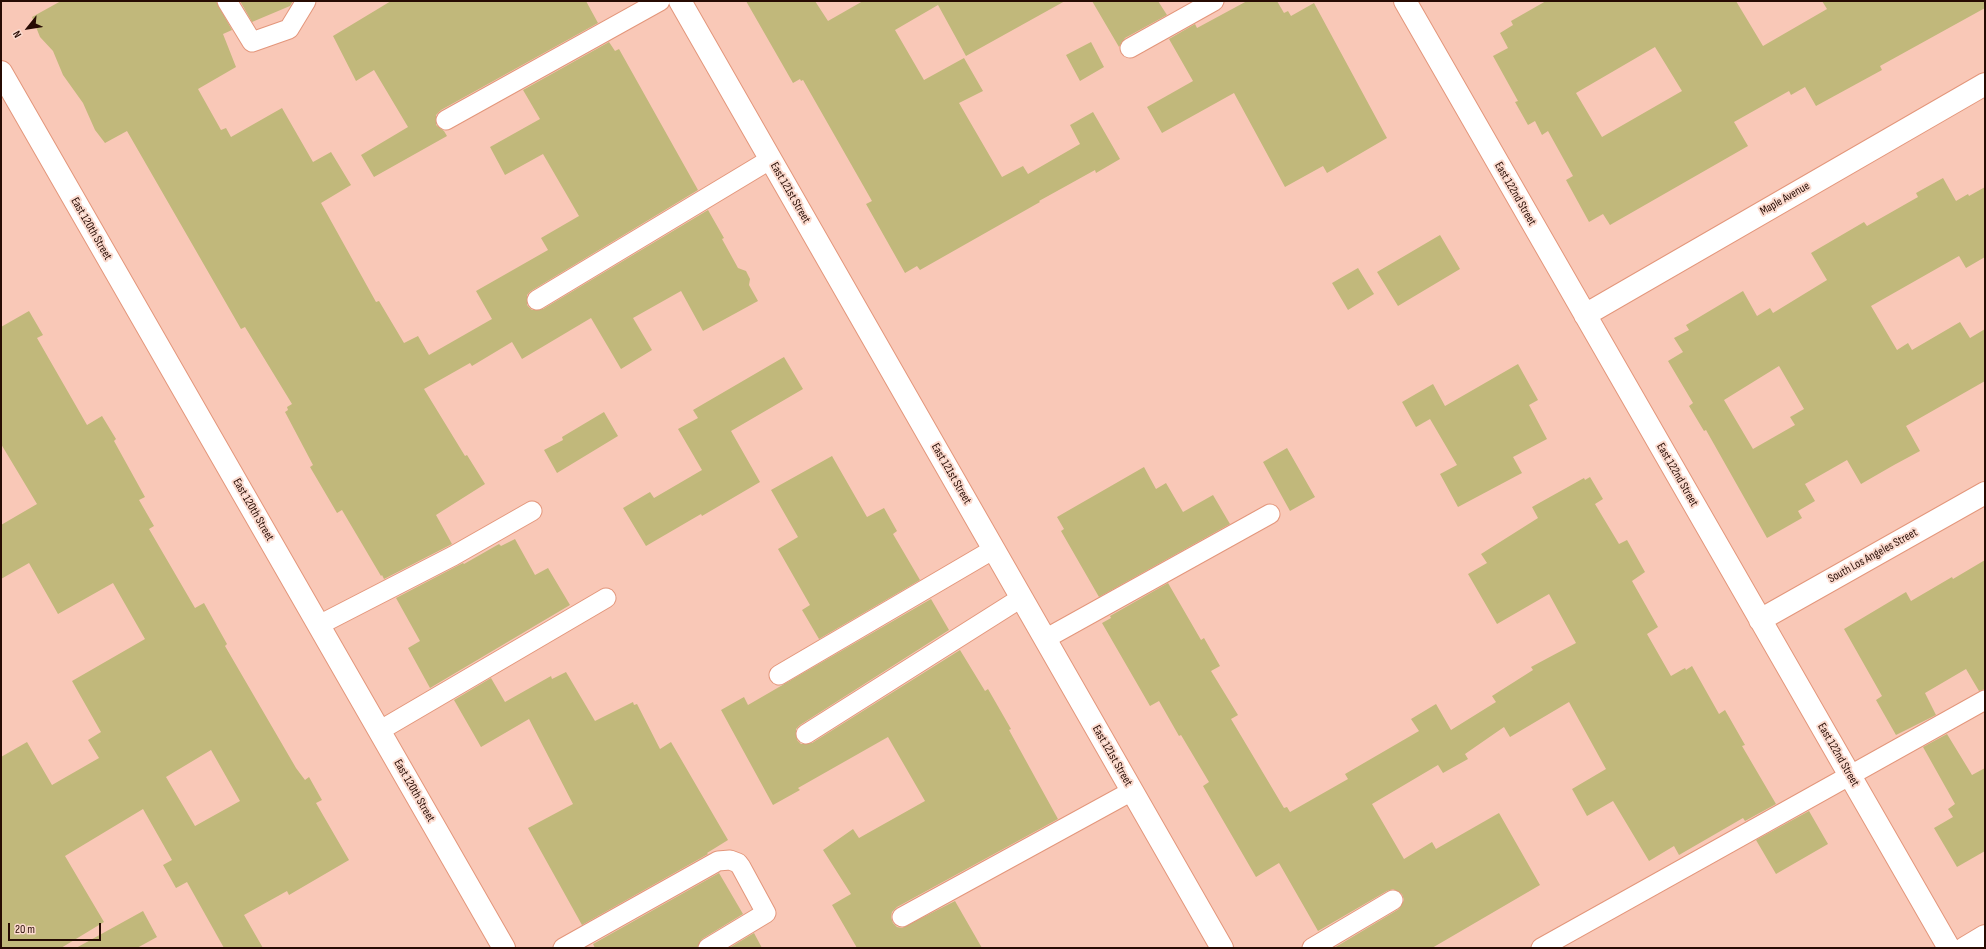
<!DOCTYPE html>
<html>
<head>
<meta charset="utf-8">
<style>
  body { margin:0 }
  #map { position:relative; width:1986px; height:949px; overflow:hidden; background:#f9c8b7; font-family:"Sofia Sans Condensed",sans-serif }
  canvas { display:block }
  .frame { position:absolute; inset:0; border:2px solid #270b03; pointer-events:none }
  .north { position:absolute; left:8px; top:8px; width:40px; height:40px; -webkit-text-stroke:3px #fbdace; paint-order:stroke; rotate:240deg; font-size:11px; font-weight:700; line-height:16px; text-align:center; color:#270b03 }
  .north::after { content:''; display:block; margin:auto; width:14px; height:18px; background:#270b03; clip-path:polygon(50% 0,100% 100%,50% 72%,0 100%) }
  .scale { position:absolute; left:8px; top:923px; width:93px; height:18px; box-sizing:border-box; border:2px solid #270b03; border-top:0; padding-left:5px; font-size:12px; line-height:14px; white-space:nowrap; color:#270b03; -webkit-text-stroke:3px #fbdace; paint-order:stroke }
</style>
</head>
<body>
<div id="map">
<canvas width="1986" height="949"></canvas>
<div class="frame"></div>
<div class="north">N</div>
<div class="scale">20 m</div>
</div>
<script>
const c = document.querySelector('canvas').getContext('2d');
c.lineJoin = 'round';
function paint(path, color) { c.fillStyle = color; c.fill(path, 'evenodd'); }
const shape = rows => new Path2D(rows.map(r => 'M' + r).join(''));
function trace(path, color, width, dash) { c.strokeStyle = color; c.lineWidth = width; c.lineCap = dash ? 'butt' : 'round'; c.setLineDash(dash || []); c.stroke(path); }
function label(font, color, halo, rows, align = 'center') {
  c.font = font + ' "Sofia Sans Condensed",sans-serif'; c.lineWidth = 4; c.setLineDash([]); c.textBaseline = 'middle'; c.strokeStyle = halo; c.fillStyle = color; for (const [text, x, y, turn = 0] of rows) {
    c.save(); c.translate(x, y); c.rotate((+turn || 0) * Math.PI / 180); c.textAlign = isNaN(turn) ? turn : align; if (halo) c.strokeText(text, 0, 0); c.fillText(text, 0, 0); c.restore();
  }
}
const building = shape([
  [61,1,216,1,232,30,223,34,236,67,198,89,221,130,226,128,231,137,282,108,313,162,331,152,351,185,321,203,376,302,379,301,404,343,418,336,429,355,492,319,476,291,548,250,541,238,579,216,543,154,505,175,490,147,540,119,523,90,609,42,615,51,619,49,698,190,531,291,527,295,527,305,532,310,543,309,708,210,724,238,722,239,738,268,746,271,750,279,749,285,758,301,703,331,681,291,633,318,652,350,621,369,591,318,522,359,512,342,472,366,470,363,424,389,465,456,467,455,485,484,436,515,452,544,384,579,382,575,381,576,342,510,337,513,310,467,313,465,285,412,288,410,287,407,292,404,245,327,241,329,127,131,105,143,95,130,83,103,63,75,53,51,40,37,32,17],
  [240,1,293,1,290,6,252,22],
  [391,1,586,1,598,23,441,110,436,115,436,125,444,131,447,136,374,177,361,155,408,127,374,70,356,81,333,36],
  [746,1,815,1,828,21,863,1,1065,1,966,56,938,5,895,30,924,80,964,58,983,91,959,103,1002,177,1023,166,1028,174,1080,144,1070,125,1093,112,1120,159,1096,173,1095,170,1039,201,1040,202,920,270,917,266,905,273,866,204,872,201,803,80,801,81,800,79,793,83],
  [1092,1,1158,1,1167,15,1125,38,1119,47],
  [1247,1,1277,1,1284,13,1288,11,1291,16,1314,3,1387,138,1327,173,1323,166,1285,187,1234,93,1162,133,1147,107,1193,81,1169,39,1195,24,1197,28],
  [1546,1,1736,1,1763,46,1827,9,1822,1,1985,1,1985,8,1880,66,1882,70,1816,106,1805,87,1791,95,1789,91,1734,122,1748,146,1610,225,1603,214,1589,222,1566,180,1573,176,1548,131,1542,135,1535,121,1528,125,1515,102,1518,101,1493,56,1508,48,1500,33,1513,25,1511,21],
  [1655,47,1682,91,1602,137,1576,93],
  [1091,42,1104,67,1080,81,1066,55],
  [1943,178,1956,201,1968,194,1969,196,1985,187,1985,257,1966,268,1959,256,1871,306,1897,350,1908,343,1912,350,1960,322,1970,338,1985,329,1985,381,1906,426,1920,451,1894,465,1861,484,1847,460,1805,484,1815,501,1798,511,1802,518,1767,538,1706,430,1704,431,1689,406,1693,403,1668,361,1683,352,1674,338,1689,330,1686,325,1743,291,1757,316,1770,308,1773,313,1827,280,1811,253,1864,222,1867,226,1918,197,1916,193],
  [1779,366,1804,409,1790,417,1795,425,1753,449,1724,400],
  [1440,235,1460,269,1398,306,1377,272],
  [1358,268,1374,294,1348,310,1332,283],
  [29,311,43,335,37,338,87,425,102,416,116,439,114,441,145,497,139,500,154,526,149,529,195,608,204,603,227,644,225,646,296,768,305,780,309,777,322,800,316,803,349,860,289,895,287,891,244,915,263,948,224,948,187,882,176,888,163,865,172,860,143,809,65,856,104,922,61,948,1,948,1,757,27,742,52,785,99,758,88,740,101,732,72,681,145,639,113,583,58,614,29,563,1,579,1,525,37,504,1,444,1,327],
  [211,750,240,801,195,826,166,777],
  [784,357,803,389,731,431,760,482,702,516,701,514,646,546,623,508,650,492,654,498,702,470,678,429,698,418,693,410],
  [1518,364,1538,400,1529,405,1547,439,1513,457,1522,473,1458,507,1440,474,1457,465,1430,419,1416,427,1402,402,1433,384,1445,406],
  [604,412,618,436,557,473,544,450,563,440,562,437],
  [1287,448,1315,497,1290,511,1263,462],
  [832,456,867,517,884,508,897,531,893,534,920,580,819,639,802,610,810,605,778,549,798,537,771,490],
  [1144,467,1156,489,1166,483,1183,512,1213,495,1230,524,1099,597,1061,531,1064,529,1057,517],
  [1590,477,1603,499,1595,504,1619,544,1627,540,1645,572,1632,581,1658,627,1647,634,1671,676,1685,668,1686,670,1692,666,1719,714,1725,710,1745,745,1742,746,1776,804,1745,821,1743,818,1679,855,1674,846,1649,861,1613,801,1587,816,1572,789,1606,769,1569,702,1510,737,1504,727,1465,754,1468,759,1443,773,1438,765,1372,804,1404,859,1432,842,1436,849,1499,813,1540,885,1432,948,1334,948,1399,909,1404,900,1402,894,1393,889,1387,891,1318,931,1279,863,1256,877,1203,786,1209,782,1181,735,1179,736,1159,701,1150,706,1102,623,1111,618,1110,616,1168,583,1201,640,1204,638,1220,666,1211,671,1238,715,1231,719,1284,808,1287,807,1290,812,1348,779,1345,774,1419,731,1411,719,1436,704,1451,730,1496,702,1492,696,1533,670,1531,667,1576,643,1549,594,1497,624,1468,574,1487,563,1481,554,1538,518,1532,507,1584,478,1585,480],
  [515,539,535,575,548,568,570,605,430,688,408,648,420,641,396,598,463,563,464,564,499,544,501,546],
  [1985,560,1985,689,1979,691,1966,669,1925,693,1936,715,1896,735,1876,700,1882,696,1844,629,1906,592,1911,601,1952,577,1953,579],
  [931,599,949,630,800,725,796,729,797,740,801,744,812,743,960,650,985,691,988,689,1011,729,1009,730,1058,819,897,907,892,912,891,917,893,923,897,927,902,928,955,901,982,948,857,948,832,905,851,894,823,850,853,829,859,838,925,801,888,737,798,788,800,790,773,805,721,710,744,697,748,705],
  [566,672,595,721,633,702,634,705,637,704,660,749,671,742,728,840,707,853,708,854,582,925,528,828,573,804,529,719,481,747,454,700,491,678,505,702,551,676,552,679],
  [1947,734,1972,775,1985,768,1985,851,1957,867,1934,828,1953,817,1948,809,1955,804,1923,747],
  [1809,811,1828,844,1776,874,1756,840],
  [719,873,743,914,702,939,697,948,595,948,593,944],
  [143,911,157,937,137,948,76,948],
  [754,933,762,948,729,948]
]);
const service = shape([
  [227,1,252,42,289,29,306,1],
  [1130,48,1214,1],
  [446,120,660,1],
  [537,300,771,159],
  [319,625,453,556,532,511],
  [1045,639,1270,514],
  [779,675,994,549],
  [379,731,606,598],
  [806,734,1021,598],
  [902,917,1132,791],
  [563,948,718,861,730,860,738,863,741,867,766,913,708,948],
  [1312,948,1393,900],
  [1541,948,1985,700]
]);
const minor = shape([
  [680,1,1222,948],
  [1405,1,1949,948],
  [1585,315,1985,84],
  [1760,620,1985,493]
]);
const tertiary = shape([
  [1,72,504,948]
]);
const secondary = shape([
  [1965,948,1985,936]
]);
const streetNames = [
  ["East 121st Street",790,193,60],
  ["East 122nd Street",1515,194,60],
  ["Maple Avenue",1785,199,-30],
  ["East 120th Street",91,229,60],
  ["East 121st Street",951,474,60],
  ["East 122nd Street",1677,475,60],
  ["East 120th Street",253,510,60],
  ["South Los Angeles Street",1873,556,-29],
  ["East 122nd Street",1838,755,60],
  ["East 121st Street",1112,756,60],
  ["East 120th Street",414,791,60]
];
paint(building, '#c1b87b');
trace(service, '#e3967b', 21);
trace(minor, '#e3967b', 24);
trace(tertiary, '#e3967b', 24);
trace(secondary, '#e3967b', 24);
trace(service, '#fff', 19);
trace(minor, '#fff', 22);
trace(tertiary, '#fff', 22);
trace(secondary, '#fff', 22);
label('12px', '#270b03', '#fbdace', streetNames);
</script>
</body>
</html>
